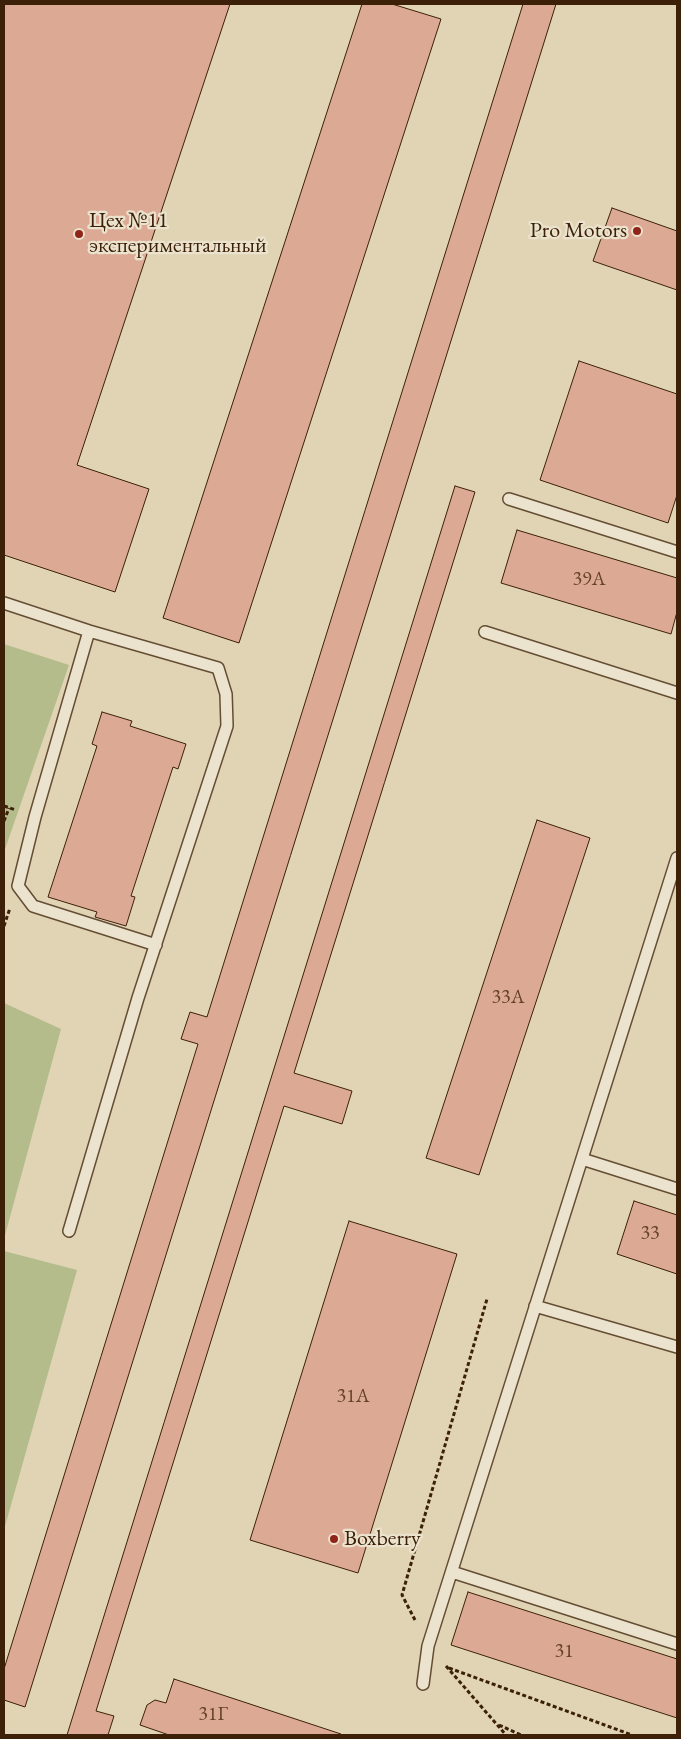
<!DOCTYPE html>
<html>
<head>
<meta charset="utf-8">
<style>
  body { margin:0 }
  #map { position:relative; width:681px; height:1739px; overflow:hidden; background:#e0d4b4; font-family:"EB Garamond",serif }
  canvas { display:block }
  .frame { position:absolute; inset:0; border:5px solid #3c2008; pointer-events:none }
</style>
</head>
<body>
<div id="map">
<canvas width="681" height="1739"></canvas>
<div class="frame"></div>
</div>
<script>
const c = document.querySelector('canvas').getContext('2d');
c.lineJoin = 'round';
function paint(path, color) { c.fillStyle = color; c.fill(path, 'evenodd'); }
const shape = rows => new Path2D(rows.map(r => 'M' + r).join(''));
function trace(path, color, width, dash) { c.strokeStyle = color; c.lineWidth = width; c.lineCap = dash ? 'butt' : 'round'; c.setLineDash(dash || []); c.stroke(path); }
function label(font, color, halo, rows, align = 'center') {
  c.font = font + ' "EB Garamond",serif'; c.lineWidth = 4.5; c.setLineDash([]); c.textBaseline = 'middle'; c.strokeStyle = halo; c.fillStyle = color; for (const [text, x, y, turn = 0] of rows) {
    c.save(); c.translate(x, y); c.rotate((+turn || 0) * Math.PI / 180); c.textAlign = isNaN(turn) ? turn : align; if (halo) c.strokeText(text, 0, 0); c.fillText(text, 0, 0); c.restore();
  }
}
const green = shape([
  [4,644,69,665,4,852],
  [4,1003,61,1029,4,1239],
  [4,1251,77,1270,4,1530]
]);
const building = shape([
  [4,4,230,4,77,465,149,489,115,592,4,555,4,4],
  [362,4,392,4,441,19,239,643,163,618,362,4],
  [523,4,556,4,25,1707,4,1700,4,1669,198,1044,181,1039,190,1012,207,1017,523,4],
  [612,208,677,231,677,290,593,261,612,208],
  [579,361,677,394,677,495,668,523,540,480,579,361],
  [455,486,475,492,294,1073,352,1091,342,1124,284,1106,96,1711,114,1716,108,1735,67,1735,455,486],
  [517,530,677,578,677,612,671,634,501,583,517,530],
  [102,712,132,721,130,726,186,744,178,769,173,767,131,896,135,897,126,926,95,917,97,912,48,897,97,746,92,744,102,712],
  [537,820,590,838,479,1175,426,1158,537,820],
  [634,1201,677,1215,677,1274,617,1254,634,1201],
  [349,1221,457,1254,358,1573,250,1540,349,1221],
  [468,1592,677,1659,677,1718,451,1645,468,1592],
  [174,1679,341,1734,341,1735,169,1735,140,1725,147,1705,155,1700,166,1703,174,1679]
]);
const path = shape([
  [4,806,16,810],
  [4,821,9,808],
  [4,926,10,908],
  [415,1620,402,1595,487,1299],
  [446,1666,506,1735],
  [449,1668,632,1735],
  [499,1725,521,1735]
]);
const lane = shape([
  [509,499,677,552],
  [4,603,89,631,218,668,226,694,227,726,138,998,69,1231],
  [89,631,35,817,18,886,33,906,156,945],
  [485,632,677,693],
  [582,1159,677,1189],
  [535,1306,677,1347],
  [452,1572,677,1644],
  [423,1684,428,1646,677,858]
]);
const markers = [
  [637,231,5,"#8f2418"],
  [79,234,5,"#8f2418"],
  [334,1539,5,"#8f2418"]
];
const numberNames = [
  ["39А",589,580],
  ["33А",508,998],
  ["33",650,1234],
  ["31А",353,1397],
  ["31",564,1652],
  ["31Г",213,1715]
];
const poiNames = [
  ["Цех №11",89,221],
  ["экспериментальный",89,246],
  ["Pro Motors",627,231,"right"],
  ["Boxberry",344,1539]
];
paint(green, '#b5bc8b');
paint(building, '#dca995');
trace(building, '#3c2008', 1);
trace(lane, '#654d33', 14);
trace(path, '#3c2008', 3, [4, 2.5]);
trace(lane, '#ebe3ce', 11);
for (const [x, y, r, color] of markers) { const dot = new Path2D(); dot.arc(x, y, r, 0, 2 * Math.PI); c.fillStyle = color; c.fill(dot); trace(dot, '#ebe3ce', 2); }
label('20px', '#64422b', null, numberNames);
label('22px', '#3c2008', '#ebe3ce', poiNames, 'left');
</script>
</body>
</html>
